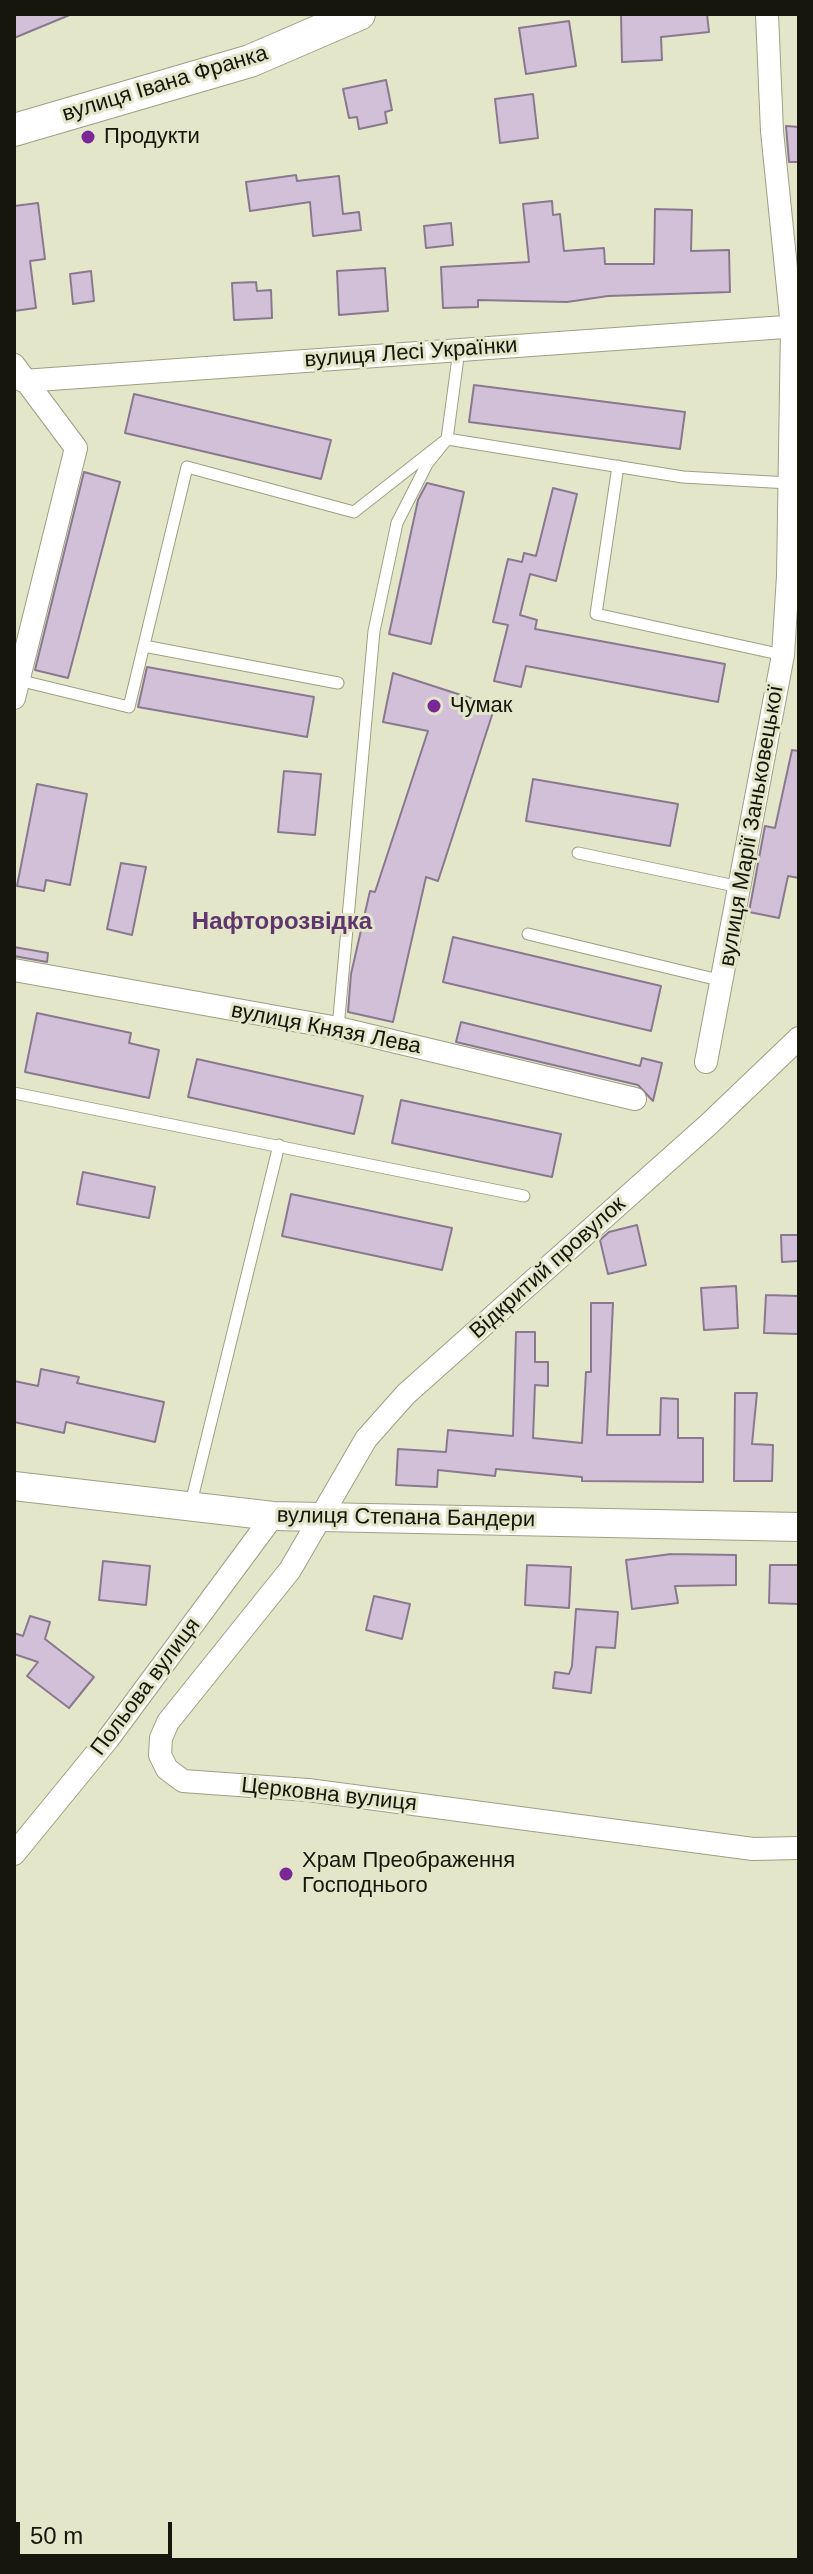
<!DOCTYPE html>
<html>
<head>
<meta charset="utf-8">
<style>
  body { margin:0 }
  #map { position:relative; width:813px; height:2574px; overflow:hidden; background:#e3e6c9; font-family:Arial,sans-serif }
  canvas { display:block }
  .frame { position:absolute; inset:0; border:16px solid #16160c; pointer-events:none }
  .scale { position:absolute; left:16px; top:2522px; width:156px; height:36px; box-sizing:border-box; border:4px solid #16160c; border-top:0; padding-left:10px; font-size:24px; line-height:28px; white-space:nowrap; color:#16160c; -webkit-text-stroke:6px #e3e6c9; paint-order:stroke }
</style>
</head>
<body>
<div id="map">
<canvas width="813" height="2574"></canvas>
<div class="frame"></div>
<div class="scale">50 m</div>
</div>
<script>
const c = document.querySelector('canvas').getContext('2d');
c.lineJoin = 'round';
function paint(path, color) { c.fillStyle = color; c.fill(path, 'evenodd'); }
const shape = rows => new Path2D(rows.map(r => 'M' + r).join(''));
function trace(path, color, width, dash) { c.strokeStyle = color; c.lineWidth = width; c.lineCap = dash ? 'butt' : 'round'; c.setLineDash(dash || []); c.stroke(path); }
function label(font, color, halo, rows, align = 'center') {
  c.font = font + ' Arial,sans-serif'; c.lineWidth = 6; c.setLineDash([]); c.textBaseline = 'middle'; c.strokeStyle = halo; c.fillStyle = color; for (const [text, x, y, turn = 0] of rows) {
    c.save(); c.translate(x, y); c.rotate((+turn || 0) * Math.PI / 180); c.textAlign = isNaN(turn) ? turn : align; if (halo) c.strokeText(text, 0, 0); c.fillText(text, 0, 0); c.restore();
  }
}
const building = shape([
  [14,14,72,14,14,38,14,14],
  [621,14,707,14,709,32,661,37,662,60,622,62,621,14],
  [569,21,576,66,526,74,519,28,569,21],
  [386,80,392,110,385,112,387,123,359,129,357,117,349,118,343,89,386,80],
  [533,94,538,138,500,143,495,99,533,94],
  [786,126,799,127,799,162,789,162,786,126],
  [296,175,297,181,339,176,343,214,359,212,361,230,313,236,310,202,250,211,246,182,296,175],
  [552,201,553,215,560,214,564,251,604,248,605,264,654,264,655,209,692,210,691,251,729,250,730,292,608,296,567,302,478,300,478,307,443,308,441,267,529,262,523,204,552,201],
  [38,203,45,259,30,261,36,308,14,311,14,206,38,203],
  [451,223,453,245,426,248,424,226,451,223],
  [385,268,388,311,339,315,337,271,385,268],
  [91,271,94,301,73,304,70,274,91,271],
  [256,282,257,291,271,290,272,318,234,320,232,283,256,282],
  [474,385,685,412,680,449,469,422,474,385],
  [134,394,331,440,321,479,125,433,134,394],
  [84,472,120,482,68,678,35,670,84,472],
  [427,483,464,492,431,644,389,634,418,500,427,483],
  [553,488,577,494,556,581,530,574,520,615,537,620,535,629,725,664,718,702,526,666,521,687,494,681,508,625,493,622,508,559,522,562,524,553,536,556,553,488],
  [147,667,314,697,307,737,138,707,147,667],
  [393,673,495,706,438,881,426,877,393,1022,348,1012,351,974,370,891,375,892,428,731,383,722,393,673],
  [792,750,799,751,799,878,788,876,779,918,749,912,765,826,775,828,792,750],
  [284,771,321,774,315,835,278,832,284,771],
  [533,779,678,804,670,846,526,821,533,779],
  [37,784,87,794,70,885,46,880,44,891,17,886,37,784],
  [121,863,146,867,132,935,107,929,121,863],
  [453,937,661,986,651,1031,443,982,453,937],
  [14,947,48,953,47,962,14,956,14,947],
  [37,1013,131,1033,129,1043,159,1050,149,1098,25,1072,37,1013],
  [461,1022,640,1066,642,1058,662,1063,653,1101,638,1085,456,1042,461,1022],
  [197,1059,363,1096,354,1134,188,1097,197,1059],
  [401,1100,561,1134,552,1177,392,1143,401,1100],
  [83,1172,155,1187,149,1218,77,1204,83,1172],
  [291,1194,452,1228,442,1270,282,1236,291,1194],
  [637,1225,646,1265,608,1274,600,1240,609,1232,637,1225],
  [781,1235,799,1235,799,1261,782,1262,781,1235],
  [736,1286,738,1328,704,1330,701,1288,736,1286],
  [766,1295,799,1296,799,1334,764,1333,766,1295],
  [591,1303,613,1303,607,1435,660,1435,661,1398,678,1399,678,1438,703,1438,703,1482,582,1481,582,1477,496,1469,495,1476,438,1470,437,1487,396,1485,398,1449,446,1452,448,1430,513,1436,516,1332,535,1332,535,1362,548,1362,548,1386,535,1385,533,1438,582,1443,586,1372,591,1372,591,1303],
  [41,1369,79,1377,77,1383,164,1402,155,1442,66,1422,64,1433,14,1422,14,1381,38,1386,41,1369],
  [735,1393,757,1393,752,1444,773,1445,772,1481,734,1481,735,1393],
  [671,1554,736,1555,736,1585,675,1586,678,1603,632,1609,626,1560,671,1554],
  [103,1561,150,1566,146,1605,99,1600,103,1561],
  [527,1565,571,1567,569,1608,525,1605,527,1565],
  [770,1565,799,1565,799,1604,769,1603,770,1565],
  [374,1596,410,1604,402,1639,366,1630,374,1596],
  [576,1609,618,1612,615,1648,596,1647,591,1693,553,1688,555,1672,569,1674,572,1666,576,1609],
  [30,1616,50,1622,45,1639,94,1677,69,1708,27,1676,38,1662,14,1654,14,1633,23,1636,30,1616]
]);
const service = shape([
  [618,466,596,614,783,655],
  [144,646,338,683],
  [18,680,129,707,187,467,354,512,447,439,683,477,789,483],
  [578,853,740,887],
  [528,934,723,981],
  [338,1028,374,631,397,523,427,464,447,439,459,350],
  [14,1093,524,1196],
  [190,1507,279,1145]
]);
const minor = shape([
  [14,365,76,448,14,698],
  [23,381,799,326],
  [14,970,338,1028,635,1099],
  [799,1038,709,1124,406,1394,366,1439,290,1570,168,1722,161,1738,160,1755,167,1769,183,1781,308,1790,753,1849,799,1848],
  [706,1062,783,655,788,576,792,327,772,131,767,14],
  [14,1854,108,1739,273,1516]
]);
const tertiary = shape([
  [14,1486,273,1516,799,1527]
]);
const secondary = shape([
  [14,130,250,61,359,14]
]);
const markers = [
  [88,137,8,"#7a2797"],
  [434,706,8,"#7a2797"],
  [286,1874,8,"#7a2797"]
];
const streetNames = [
  ["вулиця Івана Франка",165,84,-17],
  ["вулиця Лесі Українки",411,353,-4],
  ["вулиця Марії Заньковецької",752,826,-80],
  ["вулиця Князя Лева",326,1029,11],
  ["Відкритий провулок",548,1268,-42],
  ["вулиця Степана Бандери",406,1518,1],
  ["Польова вулиця",146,1687,-53],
  ["Церковна вулиця",329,1795,6]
];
const poiNames = [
  ["Продукти",104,137],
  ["Чумак",450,706],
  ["Храм Преображення",302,1861],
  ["Господнього",302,1886]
];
const neighbourhoodNames = [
  ["Нафторозвідка",282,922]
];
paint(building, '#d2c0d9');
trace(building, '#897990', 2);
trace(service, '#9da084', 13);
trace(minor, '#9da084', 24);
trace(tertiary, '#9da084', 30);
trace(secondary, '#9da084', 34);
trace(service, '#fff', 11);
trace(minor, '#fff', 22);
trace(tertiary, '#fff', 28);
trace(secondary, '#fff', 32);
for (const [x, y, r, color] of markers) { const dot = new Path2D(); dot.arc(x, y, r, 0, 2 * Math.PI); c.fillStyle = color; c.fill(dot); trace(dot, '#e3e6c9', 3); }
label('22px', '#16160c', '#e3e6c9', streetNames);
label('22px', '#16160c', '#e3e6c9', poiNames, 'left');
label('bold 24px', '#5e366d', '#e3e6c9', neighbourhoodNames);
</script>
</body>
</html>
